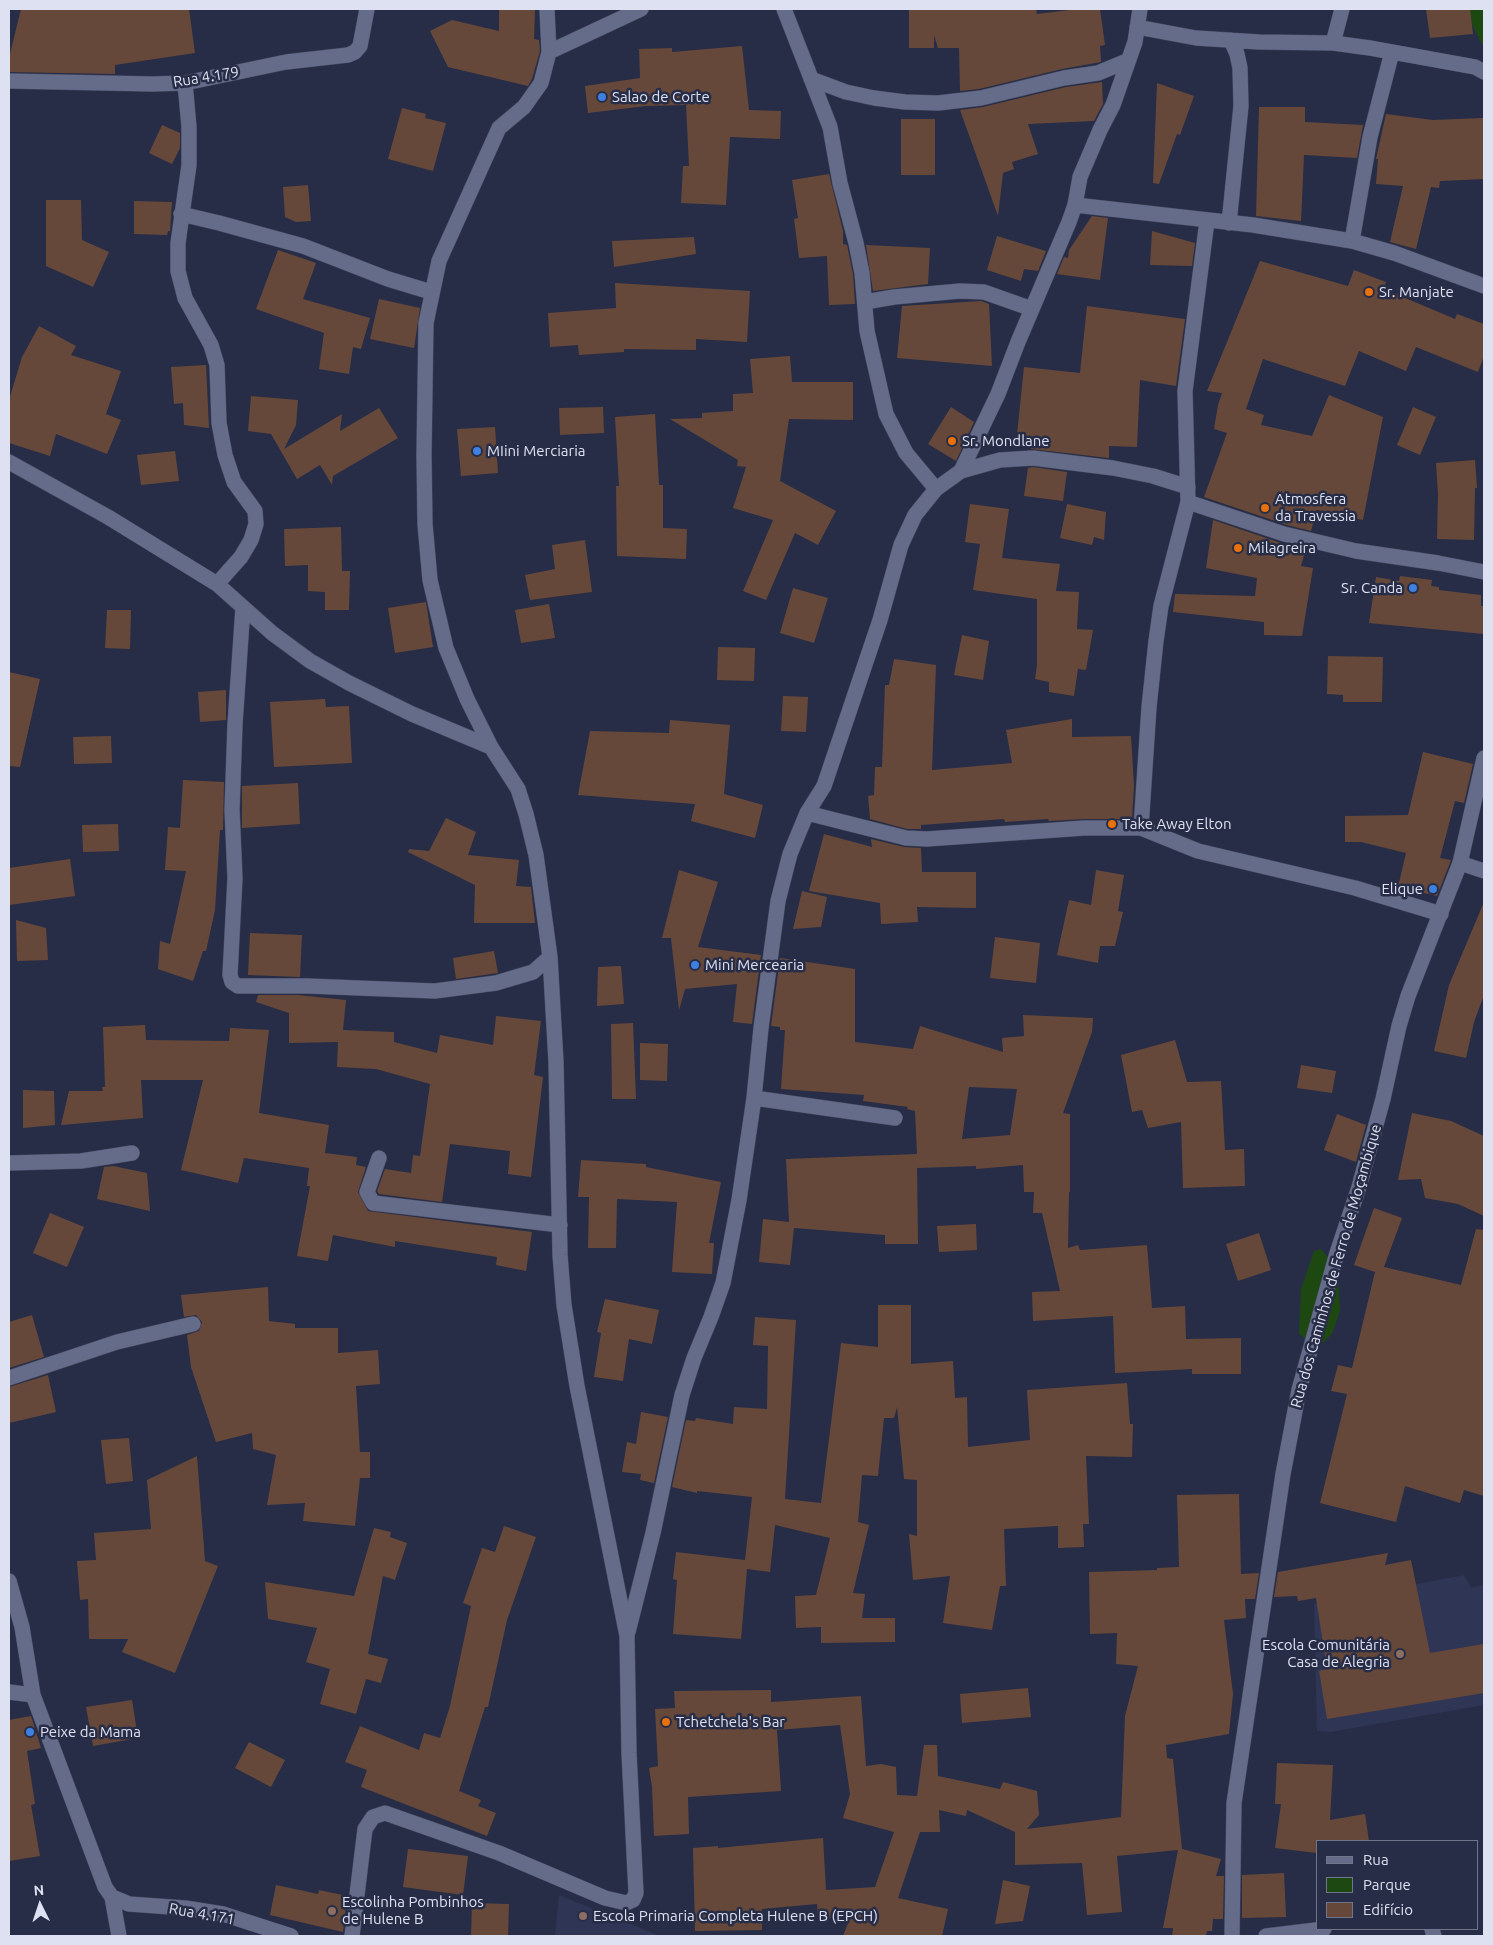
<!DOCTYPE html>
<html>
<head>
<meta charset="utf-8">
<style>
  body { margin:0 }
  #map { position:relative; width:1493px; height:1945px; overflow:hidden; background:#272d46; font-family:Ubuntu,sans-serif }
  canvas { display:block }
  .frame { position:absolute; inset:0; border:10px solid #dde1f2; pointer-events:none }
  .legend { position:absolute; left:1316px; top:1840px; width:162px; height:90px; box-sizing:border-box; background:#272d46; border:1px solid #70758b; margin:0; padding:6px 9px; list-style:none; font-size:15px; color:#dde1f2 }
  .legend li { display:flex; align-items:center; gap:10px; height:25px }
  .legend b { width:25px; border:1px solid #70758b }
  .north { position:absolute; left:15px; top:1880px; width:50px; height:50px; -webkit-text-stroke:4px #272d46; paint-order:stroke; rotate:356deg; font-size:14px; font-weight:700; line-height:20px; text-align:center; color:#dde1f2 }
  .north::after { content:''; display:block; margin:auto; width:18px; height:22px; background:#dde1f2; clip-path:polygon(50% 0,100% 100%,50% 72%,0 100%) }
</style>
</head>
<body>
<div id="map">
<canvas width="1493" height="1945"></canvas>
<div class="frame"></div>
<ul class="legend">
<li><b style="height:6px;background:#656c89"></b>Rua</li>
<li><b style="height:14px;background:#1e4812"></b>Parque</li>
<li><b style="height:14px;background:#66483b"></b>Edifício</li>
</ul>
<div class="north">N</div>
</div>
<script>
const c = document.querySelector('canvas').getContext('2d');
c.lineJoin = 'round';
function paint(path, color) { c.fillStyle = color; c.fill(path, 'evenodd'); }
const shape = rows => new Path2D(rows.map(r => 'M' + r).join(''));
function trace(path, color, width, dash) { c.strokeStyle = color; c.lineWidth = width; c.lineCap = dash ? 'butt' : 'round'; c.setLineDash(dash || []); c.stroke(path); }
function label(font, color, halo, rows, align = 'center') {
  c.font = font + ' Ubuntu,sans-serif'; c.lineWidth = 5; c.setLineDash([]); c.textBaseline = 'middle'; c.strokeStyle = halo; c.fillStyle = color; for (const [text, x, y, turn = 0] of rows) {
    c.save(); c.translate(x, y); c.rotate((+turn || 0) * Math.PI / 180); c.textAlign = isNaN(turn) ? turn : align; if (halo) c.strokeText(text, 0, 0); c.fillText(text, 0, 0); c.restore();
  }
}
const built = shape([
  [1464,1575,1471,1588,1484,1585,1484,1705,1331,1732,1317,1731,1314,1604],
  [559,1895,660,1936,555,1936]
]);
const green = shape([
  [1465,9,1484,9,1484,45,1480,41],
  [1321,1249,1338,1269,1340,1311,1332,1334,1317,1348,1299,1334,1301,1289,1314,1251]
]);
const building = shape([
  [21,9,189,9,195,53,115,65,115,74,9,72,9,58],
  [499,9,535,9,534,39,539,40,540,51,532,79,528,86,448,67,430,31,452,20,499,31],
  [909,9,1036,9,1037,14,1078,9,1100,9,1105,45,1100,46,1101,62,1062,69,979,89,960,91,959,48,938,48,934,35,934,48,909,48],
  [1426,9,1470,9,1473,34,1430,38],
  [742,46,749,110,781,111,780,139,730,137,726,205,681,203,683,166,689,166,686,105,646,106,588,113,585,86,640,78,639,49,672,48,672,52],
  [1102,82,1103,104,1094,121,1028,124,1038,154,1012,162,1014,169,1003,173,998,216,960,110,983,107,1066,87],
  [1157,83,1194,96,1180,135,1177,134,1159,184,1153,183],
  [1259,107,1305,107,1305,122,1363,125,1357,158,1304,155,1301,221,1256,216],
  [402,108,426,114,425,118,446,123,433,171,388,159],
  [1386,114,1433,120,1484,118,1484,179,1440,181,1439,188,1431,187,1416,249,1390,242,1403,186,1376,184,1378,159,1376,159],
  [901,119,935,119,935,175,901,175],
  [162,125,180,133,180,148,172,164,149,153],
  [829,174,843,231,843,244,847,245,853,274,855,304,829,305,827,256,799,258,794,219,798,218,792,180],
  [308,185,311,221,296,222,285,217,283,187],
  [46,200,81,200,82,240,109,252,93,287,46,266],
  [134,201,172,202,170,231,168,231,167,235,134,234],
  [1092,216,1108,218,1100,280,1057,274,1064,257,1068,258,1069,250],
  [1152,231,1195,243,1192,266,1150,265],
  [997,236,1046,251,1038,271,1024,269,1021,281,987,270],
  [694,237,696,254,614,267,612,241],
  [866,245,930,248,928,284,873,291],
  [278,250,316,263,303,299,370,318,361,349,353,347,349,374,319,369,324,333,256,309],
  [1260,261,1348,286,1354,270,1386,282,1384,289,1455,319,1457,314,1484,324,1484,356,1478,372,1416,347,1406,371,1359,351,1345,386,1263,359,1246,409,1264,415,1261,425,1312,436,1329,395,1383,417,1363,520,1317,510,1311,531,1287,525,1204,497,1227,433,1214,429,1218,405,1222,393,1207,391],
  [615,283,750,291,747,342,696,339,696,350,624,349,624,352,579,355,578,345,550,347,548,313,616,308],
  [379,299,420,308,414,348,370,339],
  [981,301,989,304,992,366,897,358,902,306],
  [1087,306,1185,319,1176,386,1140,380,1137,447,1109,446,1109,458,1031,449,1031,444,1016,444,1024,367,1080,373],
  [39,326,76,346,71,355,121,371,106,414,121,420,107,454,56,434,50,456,9,443,9,400,22,357],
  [790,356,792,382,853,382,853,420,789,419,780,481,836,511,818,545,795,533,766,600,743,591,773,520,733,508,746,467,737,466,738,460,670,419,702,418,702,413,733,411,733,394,753,393,750,359],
  [206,365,209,428,184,425,183,403,174,404,171,367],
  [251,396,298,400,296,425,284,449,342,414,340,431,379,408,398,438,333,476,332,485,320,465,297,479,271,434,248,431],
  [603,407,604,433,560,435,559,408],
  [951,407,974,422,956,461,928,444],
  [1413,407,1436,417,1420,455,1397,445],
  [655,414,659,485,663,485,663,528,687,529,686,559,617,556,616,486,619,486,615,417],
  [495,427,498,473,461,476,457,429],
  [175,451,179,481,141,485,137,455],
  [1475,460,1477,488,1475,488,1474,540,1437,539,1438,494,1436,463],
  [1033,467,1067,472,1063,501,1024,496,1028,468],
  [970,504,1009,509,1002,558,1060,564,1056,591,1079,592,1077,629,1093,630,1086,670,1078,669,1074,696,1049,692,1049,682,1035,679,1037,665,1037,599,973,590,980,544,965,542],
  [1067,504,1106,512,1104,540,1094,537,1092,545,1060,538],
  [1213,520,1281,543,1306,549,1301,566,1313,568,1302,636,1264,635,1264,622,1173,612,1175,594,1255,596,1257,578,1206,568],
  [341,527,342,571,350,571,349,610,325,610,325,592,308,591,308,565,285,566,284,529],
  [585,540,592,592,530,600,525,575,555,569,552,545],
  [1400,576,1432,580,1431,586,1439,587,1439,590,1481,595,1481,606,1484,606,1484,634,1369,623,1376,577,1399,581],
  [793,588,828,598,814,643,780,633],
  [426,602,433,647,395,653,388,608],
  [549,604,555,638,521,643,515,610],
  [107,610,131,610,130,649,105,648],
  [962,635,989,641,983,680,954,675],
  [718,647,755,648,754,681,717,680],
  [1328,656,1383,657,1382,702,1343,702,1343,695,1327,694],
  [894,659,936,665,932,770,1012,763,1006,730,1072,719,1072,737,1131,736,1134,786,1132,819,1084,819,1049,821,1048,819,1005,822,1004,819,921,825,921,829,907,829,870,819,868,796,874,795,875,767,882,767,885,685,889,685],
  [9,672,40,679,20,767,9,766],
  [226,690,226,720,200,722,198,692],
  [783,696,808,697,806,732,781,731],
  [325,699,326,707,349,706,352,763,274,767,270,702],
  [670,720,730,725,724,794,763,805,755,838,691,821,695,804,578,795,590,731,669,733],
  [111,736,112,763,74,764,73,737],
  [1423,752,1473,764,1464,803,1455,801,1440,858,1451,860,1437,896,1398,887,1406,853,1361,842,1345,842,1345,816,1408,815],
  [183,780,224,782,223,830,220,830,215,910,206,951,203,951,193,981,158,969,160,941,170,944,186,871,165,870,168,827,180,828],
  [298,783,300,824,242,828,242,786],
  [446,818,476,832,468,855,519,860,516,886,531,887,535,923,474,923,475,885,408,852,409,849,429,851],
  [118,824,119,851,83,852,82,825],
  [824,834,872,847,871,839,904,847,921,848,922,872,976,872,976,908,917,907,918,922,881,924,880,903,809,891],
  [70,859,75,896,9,905,9,868],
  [679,870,718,882,698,947,761,955,752,1024,733,1022,737,984,685,989,679,1010,671,938,662,938],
  [1096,870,1124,875,1118,911,1123,912,1115,946,1100,946,1098,963,1057,955,1069,900,1091,905],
  [802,891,827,897,821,927,793,929],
  [1484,902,1484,995,1474,1022,1466,1058,1434,1051,1449,985],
  [16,920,46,928,48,960,17,961],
  [250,933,302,935,300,977,248,975],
  [995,937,1040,943,1036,983,990,978],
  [494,951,498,973,456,979,453,958],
  [780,958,855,969,855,1042,913,1049,920,1026,1003,1052,1002,1038,1024,1036,1023,1015,1093,1018,1092,1032,1063,1113,1070,1114,1070,1192,1069,1192,1068,1248,1078,1245,1080,1250,1147,1245,1152,1308,1185,1306,1186,1339,1241,1338,1241,1374,1192,1374,1192,1369,1115,1373,1113,1316,1033,1321,1032,1292,1060,1291,1042,1213,1033,1213,1034,1192,1024,1192,1023,1165,976,1169,976,1166,917,1168,917,1163,918,1244,885,1244,885,1235,794,1228,790,1265,759,1262,763,1219,789,1222,786,1159,917,1154,915,1111,907,1109,908,1107,863,1101,864,1095,781,1089,785,1030,780,1030,780,1027,771,1026],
  [969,1087,1017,1089,1010,1135,962,1139],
  [621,966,624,1004,597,1006,598,967],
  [258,995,298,995,346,1000,343,1030,394,1032,394,1042,437,1053,440,1035,493,1045,496,1016,541,1021,534,1075,543,1077,531,1177,508,1174,510,1151,450,1144,442,1202,379,1194,377,1191,385,1169,411,1173,413,1155,420,1156,430,1084,376,1069,337,1067,338,1042,289,1043,289,1013,256,1002],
  [633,1023,636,1099,612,1099,611,1024],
  [145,1025,146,1040,229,1041,230,1028,269,1030,259,1113,329,1125,325,1153,357,1157,356,1165,366,1167,358,1192,368,1211,532,1232,526,1271,496,1265,497,1257,395,1241,395,1247,333,1235,328,1261,297,1256,310,1186,307,1186,309,1168,244,1158,238,1183,181,1170,203,1080,141,1080,143,1118,61,1125,69,1091,103,1091,102,1087,105,1087,103,1027],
  [1175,1040,1187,1082,1221,1081,1225,1150,1244,1149,1245,1186,1183,1188,1181,1122,1148,1128,1142,1110,1132,1112,1121,1055],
  [640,1043,668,1044,667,1081,640,1080],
  [1301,1065,1336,1071,1332,1093,1297,1088],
  [23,1090,54,1091,55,1125,23,1128],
  [1412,1113,1451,1121,1484,1136,1484,1216,1458,1204,1425,1198,1421,1179,1398,1180],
  [1337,1114,1366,1125,1356,1162,1324,1150],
  [581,1160,646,1164,646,1167,721,1182,709,1243,714,1243,712,1274,672,1272,677,1202,617,1199,616,1248,588,1248,589,1197,578,1197],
  [113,1166,147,1173,150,1211,97,1199,104,1167],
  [1374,1208,1402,1218,1384,1267,1461,1285,1476,1229,1484,1230,1484,1496,1464,1490,1460,1503,1405,1486,1396,1522,1320,1503,1347,1394,1331,1391,1338,1365,1352,1368,1375,1272,1354,1265],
  [50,1213,84,1227,67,1267,33,1253],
  [976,1224,977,1250,939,1252,937,1226],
  [1259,1233,1271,1270,1238,1281,1226,1244],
  [268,1287,269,1321,295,1324,295,1328,338,1328,338,1353,378,1350,380,1384,356,1386,360,1452,370,1452,370,1478,360,1478,355,1526,303,1521,305,1503,267,1505,276,1455,253,1449,252,1433,216,1442,191,1367,187,1335,199,1331,202,1322,196,1315,184,1317,181,1295],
  [605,1299,659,1310,652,1344,629,1339,623,1381,594,1377,601,1333,597,1332],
  [878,1305,911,1305,911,1364,953,1361,955,1398,967,1397,968,1447,1030,1440,1027,1390,1127,1383,1130,1424,1133,1424,1132,1457,1086,1456,1089,1524,1083,1524,1084,1547,1058,1548,1058,1526,1004,1529,1006,1586,1000,1586,992,1630,943,1623,950,1576,913,1580,909,1534,917,1536,917,1480,904,1479,897,1407,894,1418,884,1418,878,1476,862,1475,858,1522,869,1525,853,1593,865,1594,862,1618,895,1618,895,1642,821,1643,821,1627,796,1628,795,1596,816,1595,830,1538,775,1525,770,1572,747,1569,741,1639,673,1634,677,1580,673,1579,676,1552,745,1560,752,1497,697,1491,697,1493,672,1487,686,1420,695,1421,696,1418,733,1424,734,1407,767,1409,768,1346,753,1345,755,1317,796,1320,785,1499,821,1503,841,1343,878,1347],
  [32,1315,44,1357,9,1368,9,1322],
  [48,1375,56,1412,9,1423,9,1387],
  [641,1412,668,1417,654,1483,640,1480,641,1474,622,1472,627,1442,636,1444],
  [129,1438,133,1481,106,1484,101,1440],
  [197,1456,205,1561,218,1566,175,1673,122,1652,128,1639,89,1639,88,1599,80,1600,77,1561,96,1560,94,1533,151,1529,147,1480],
  [1239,1494,1241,1574,1259,1573,1255,1599,1245,1599,1246,1618,1224,1620,1233,1694,1229,1734,1166,1745,1167,1758,1173,1759,1182,1849,1221,1859,1216,1876,1224,1876,1223,1919,1213,1919,1212,1931,1207,1931,1206,1936,1172,1936,1173,1928,1163,1928,1178,1850,1117,1856,1122,1912,1087,1915,1082,1863,1015,1865,1015,1832,967,1810,966,1816,939,1810,940,1832,920,1832,898,1898,948,1909,942,1936,843,1936,850,1918,818,1919,817,1904,762,1909,762,1930,695,1931,693,1848,718,1846,718,1848,823,1838,826,1890,875,1887,894,1832,843,1818,850,1794,840,1725,777,1730,781,1791,688,1797,689,1834,654,1836,652,1787,649,1768,658,1766,655,1709,675,1708,674,1691,771,1690,771,1702,861,1696,866,1766,881,1764,896,1767,897,1795,917,1796,924,1745,937,1745,938,1776,1000,1789,1003,1782,1037,1791,1039,1815,1027,1829,1121,1817,1125,1716,1138,1666,1116,1664,1117,1633,1090,1634,1089,1572,1157,1570,1157,1568,1179,1567,1177,1495],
  [504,1526,536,1537,507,1620,488,1707,485,1707,459,1791,481,1800,478,1806,496,1813,487,1836,361,1787,367,1770,345,1762,360,1726,419,1750,424,1733,440,1738,450,1706,471,1606,463,1603,482,1548,495,1552],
  [374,1528,391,1532,390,1537,407,1543,395,1580,383,1576,368,1654,388,1659,381,1683,366,1679,356,1714,320,1704,330,1669,306,1662,317,1628,268,1619,265,1582,354,1596],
  [1388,1553,1385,1565,1411,1560,1430,1653,1484,1644,1484,1693,1327,1719,1319,1671,1327,1669,1316,1598,1298,1601,1297,1596,1274,1597,1278,1572],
  [1028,1688,1031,1717,962,1723,960,1694],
  [132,1700,138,1738,93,1746,86,1707],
  [31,1716,41,1748,27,1751,35,1804,31,1805,40,1856,9,1861,9,1720],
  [249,1742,285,1760,271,1787,235,1768],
  [1277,1763,1333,1765,1330,1820,1365,1814,1369,1841,1317,1841,1317,1853,1275,1848,1281,1804,1275,1804],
  [408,1849,468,1856,463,1895,403,1887],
  [1284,1873,1286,1917,1242,1918,1242,1875],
  [1003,1880,1030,1886,1023,1921,995,1924],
  [276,1885,318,1894,319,1890,347,1896,343,1932,270,1915],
  [472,1903,509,1904,508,1936,471,1936]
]);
const street = shape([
  [784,9,830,127,840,183,856,243,862,273,867,331,886,414,906,453,936,489],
  [1137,27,1196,38,1259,42,1333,43,1370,48,1475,67,1484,72],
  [1333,43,1342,9],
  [549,52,641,9],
  [811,79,846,92,874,98,905,102,938,103,981,98,1064,78,1098,73,1127,61],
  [9,81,152,84,185,83,286,62,348,55,355,52,360,46,367,9],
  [185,83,189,127,189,165,178,243,178,271,185,298,211,345,217,365,219,423,225,455,234,482,255,511,256,524,251,540,241,557,217,584],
  [1075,205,1253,225,1352,241,1394,253,1484,286],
  [181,214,219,223,303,246,388,279,431,292],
  [1229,223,1241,106,1240,68,1237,54,1231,40],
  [1352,241,1370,137,1392,52],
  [865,302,894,297,960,291,984,292,1032,309],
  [9,462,108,517,217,584,272,633,310,661,349,683,412,714,491,747],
  [961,471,998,394,1018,342,1069,222,1075,205,1080,177,1100,130,1113,105,1135,42,1140,9],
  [1188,502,1284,534,1356,551,1438,563,1484,572],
  [243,607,235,724,232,810,235,878,230,975,232,982,238,986,308,986,435,991,496,983,533,972,550,957],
  [807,813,906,838,927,839,1084,828,1141,828,1198,851,1355,888,1441,914],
  [1141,828,1149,707,1156,641,1161,606,1188,502,1185,391,1207,221],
  [1460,863,1484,871],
  [754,1098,895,1118],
  [379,1158,367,1192,373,1203,560,1225],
  [9,1163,81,1161,132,1153],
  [9,1378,117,1342,193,1324],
  [9,1581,22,1627,33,1695,105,1887,112,1897,119,1936],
  [628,1632,653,1533,682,1395,694,1358,711,1317,723,1283,739,1200,754,1098,761,1028,778,901,790,854,807,813,824,786,880,620,901,545,915,515,936,489,961,471,1000,460,1033,458,1113,468,1153,476,1188,487],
  [9,1692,33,1695],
  [112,1897,129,1904,185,1908,223,1914,291,1936],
  [1432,1929,1434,1936],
  [352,1936,365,1829,373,1817,385,1813,499,1853,605,1898,626,1903,633,1900,636,1893,629,1753,627,1636,577,1386,564,1305,560,1255,556,1062,550,957,536,855,526,814,518,789,491,747,467,699,446,648,430,580,425,524,424,455,426,323,439,261,499,128,524,107,541,83,549,52,547,9],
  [1266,1936,1324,1929]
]);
const secondary = shape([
  [1232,1936,1234,1803,1283,1474,1299,1390,1337,1253,1359,1187,1383,1099,1399,1026,1408,996,1460,863,1484,758]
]);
const markers = [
  [602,97,5,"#3f7fe0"],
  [1369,292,5,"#e8710a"],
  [952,441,5,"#e8710a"],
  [477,451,5,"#3f7fe0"],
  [1265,508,5,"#e8710a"],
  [1238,548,5,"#e8710a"],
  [1413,588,5,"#3f7fe0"],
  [1112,824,5,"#e8710a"],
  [1433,889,5,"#3f7fe0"],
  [695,965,5,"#3f7fe0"],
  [1400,1654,5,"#8d6e63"],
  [666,1722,5,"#e8710a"],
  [30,1732,5,"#3f7fe0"],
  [332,1911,5,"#8d6e63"],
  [583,1916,5,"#8d6e63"]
];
const streetNames = [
  ["Rua 4.179",206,77,-9],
  ["Rua dos Caminhos de Ferro de Moçambique",1336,1266,-74],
  ["Rua 4.171",202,1914,10]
];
const poiNames = [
  ["Salao de Corte",612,97],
  ["Sr. Manjate",1379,292],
  ["Sr. Mondlane",962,441],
  ["MIini Merciaria",487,451],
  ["Atmosfera",1275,499],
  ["da Travessia",1275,516],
  ["Milagreira",1248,548],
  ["Sr. Canda",1403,588,"right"],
  ["Take Away Elton",1122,824],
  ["Elique",1423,889,"right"],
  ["Mini Mercearia",705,965],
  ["Escola Comunitária",1390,1645,"right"],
  ["Casa de Alegria",1390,1662,"right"],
  ["Tchetchela's Bar",676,1722],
  ["Peixe da Mama",40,1732],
  ["Escolinha Pombinhos",342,1902],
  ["de Hulene B",342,1919],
  ["Escola Primaria Completa Hulene B (EPCH)",593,1916]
];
paint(built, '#2f3555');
paint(green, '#1e4812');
paint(building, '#66483b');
trace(street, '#45495f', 16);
trace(secondary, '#45495f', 16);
trace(street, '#656c89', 15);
trace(secondary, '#656c89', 15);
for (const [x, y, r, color] of markers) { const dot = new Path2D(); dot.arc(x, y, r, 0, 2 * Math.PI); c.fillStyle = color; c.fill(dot); trace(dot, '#272d46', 2); }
label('15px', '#dde1f2', '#272d46', streetNames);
label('15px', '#dde1f2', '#272d46', poiNames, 'left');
</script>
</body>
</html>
